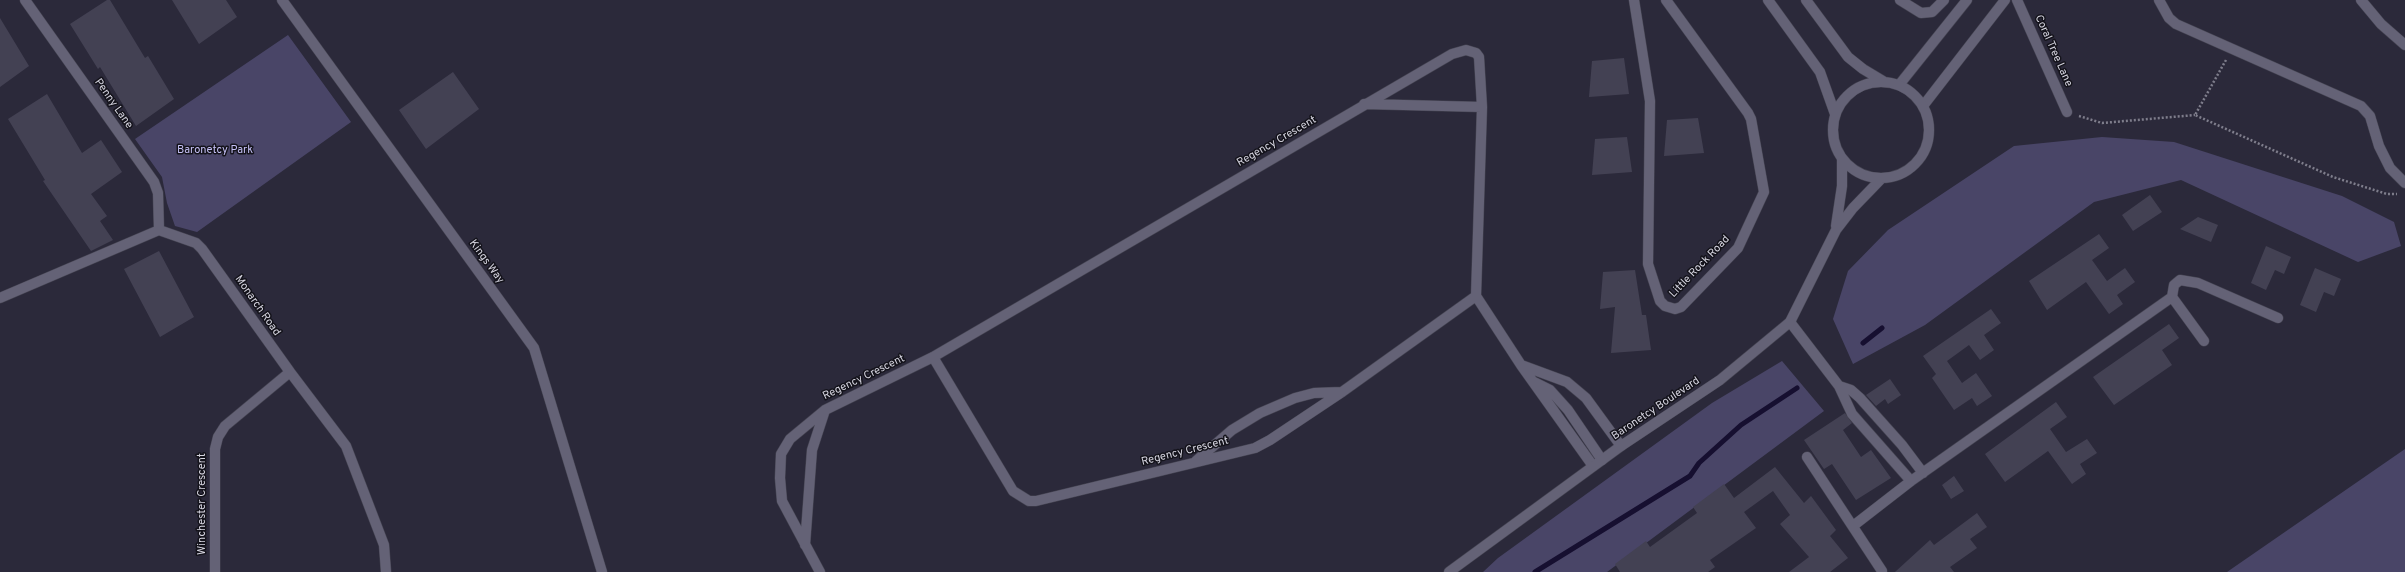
<!DOCTYPE html>
<html>
<head>
<meta charset="utf-8">
<style>
  body { margin:0 }
  canvas { display:block; background:#2b293a }
</style>
</head>
<body>
<canvas width="2405" height="572"></canvas>
<script>
const c = document.querySelector('canvas').getContext('2d');
c.lineJoin = 'round';
function paint(path, color) { c.fillStyle = color; c.fill(path, 'evenodd'); }
const shape = rows => new Path2D(rows.map(r => 'M' + r).join(''));
function trace(path, color, width, dash) { c.strokeStyle = color; c.lineWidth = width; c.lineCap = dash ? 'butt' : 'round'; c.setLineDash(dash || []); c.stroke(path); }
function label(font, color, halo, rows, align = 'center') {
  c.font = font + ' Overpass,sans-serif'; c.lineWidth = 3; c.setLineDash([]); c.textBaseline = 'middle'; c.strokeStyle = halo; c.fillStyle = color; for (const [text, x, y, turn = 0] of rows) {
    c.save(); c.translate(x, y); c.rotate((+turn || 0) * Math.PI / 180); c.textAlign = isNaN(turn) ? turn : align; if (halo) c.strokeText(text, 0, 0); c.fillText(text, 0, 0); c.restore();
  }
}
const green = shape([
  [288,35,351,122,197,232,175,226,167,203,162,177,135,139],
  [2102,137,2174,142,2342,196,2394,222,2401,246,2358,262,2181,180,2094,202,1925,325,1853,364,1833,319,1848,271,1888,230,2014,146],
  [1782,361,1824,411,1607,572,1483,572,1498,558,1712,403],
  [2405,449,2405,572,2227,572]
]);
const stream = shape([
  [1863,343,1882,328],
  [1535,572,1690,476,1699,463,1741,425,1797,388]
]);
const building = shape([
  [107,0,110,0,145,58,148,56,174,99,136,126,100,67,98,69,70,24],
  [172,0,226,0,237,17,199,44],
  [0,18,29,66,0,87],
  [1624,58,1629,94,1589,97,1592,61],
  [453,72,479,109,426,149,399,110],
  [47,94,82,153,101,140,122,172,91,194,107,216,100,221,113,240,91,251,43,181,45,180,8,119],
  [1698,118,1704,153,1664,156,1667,120],
  [1627,137,1632,172,1592,175,1595,139],
  [2150,195,2162,212,2133,231,2122,215],
  [2198,217,2218,225,2211,242,2180,229],
  [2099,234,2109,248,2092,260,2107,281,2125,268,2135,282,2117,295,2123,304,2109,314,2086,282,2047,310,2029,281],
  [2266,246,2291,257,2284,274,2275,270,2266,290,2251,283],
  [159,251,194,317,160,337,124,269],
  [2315,268,2341,279,2334,296,2324,292,2316,312,2300,305],
  [1635,270,1642,315,1646,315,1651,350,1611,353,1615,307,1600,309,1603,272],
  [1991,309,2001,323,1984,335,1994,350,1980,360,1969,345,1947,361,1962,383,1976,373,1992,396,1977,406,1972,398,1954,410,1932,378,1936,374,1923,356],
  [2169,324,2179,338,2162,350,2172,365,2114,405,2093,377],
  [1890,379,1901,395,1888,404,1885,399,1876,406,1866,395],
  [2056,402,2067,417,2050,429,2066,452,2087,439,2097,453,2080,464,2086,474,2072,484,2048,451,2005,482,1985,454],
  [1845,413,1852,423,1843,430,1861,457,1871,450,1891,478,1856,500,1832,464,1824,469,1804,440],
  [1775,467,1804,503,1811,496,1836,530,1830,536,1848,558,1830,572,1789,572,1809,557,1780,524,1790,515,1773,491,1744,512,1756,528,1710,560,1715,567,1708,572,1620,572,1615,564,1646,541,1650,547,1697,513,1693,507,1724,484,1734,498],
  [1954,476,1964,491,1951,499,1942,485],
  [1977,513,1987,527,1970,539,1977,548,1950,567,1954,572,1895,572,1930,540,1934,545]
]);
const path = shape([
  [2226,60,2195,115,2333,177,2387,194,2397,194],
  [2079,116,2102,123,2195,115]
]);
const minor = shape([
  [25,0,154,182,158,193,159,230],
  [1634,0,1650,101,1648,264,1660,301,1665,306,1675,309,1681,307,1738,248,1764,192,1751,119,1748,113,1666,0],
  [1900,0,1921,13,1932,12,1944,0],
  [2017,0,2067,112],
  [2159,0,2169,18,2176,24,2361,106,2370,116,2379,146,2390,168,2405,183],
  [2361,0,2381,24,2405,45],
  [1899,85,1967,0],
  [1364,104,1482,107],
  [1923,106,2005,0],
  [1476,296,1521,365,1593,466],
  [0,298,159,230,196,243,202,249,290,372,346,446,384,545,386,572],
  [1790,322,1839,386,1852,414,1911,481],
  [2204,341,2172,297,2174,285,2180,280,2198,283,2278,318],
  [1521,365,1567,382,1586,398,1621,446],
  [1534,382,1550,390,1568,410,1602,460],
  [1839,386,1851,390,1860,398,1902,445,1923,473],
  [1807,457,1882,571],
  [1196,461,1232,430,1260,413,1295,398,1314,393,1342,392],
  [1853,526,1911,481,2172,297],
  [805,545,812,450,825,410],
  [215,572,215,449,218,437,225,426,290,372],
  [820,572,782,501,780,478,781,454,790,439,825,410,933,357,1452,54,1466,50,1476,53,1479,57,1482,107,1476,296,1342,392,1270,440,1255,448,1036,501,1029,501,1013,491,933,357]
]);
const tertiary = shape([
  [282,0,534,348,602,572],
  [1768,0,1820,72,1835,114],
  [1806,0,1848,57,1863,69,1883,81],
  '1833 130a48 48 0 1 1 96 0a48 48 0 1 1-96 0Z',
  [1836,226,1842,186,1842,158],
  [1449,572,1621,446,1720,380,1790,322,1836,230,1853,208,1882,178]
]);
const streetNames = [
  ["Coral Tree Lane",2053,51,66],
  ["Penny Lane",113,104,55],
  ["Regency Crescent",1277,142,-30],
  ["Kings Way",486,262,54],
  ["Little Rock Road",1700,267,-46],
  ["Monarch Road",257,306,55],
  ["Regency Crescent",864,378,-26],
  ["Baronetcy Boulevard",1656,409,-34],
  ["Regency Crescent",1185,452,-14],
  ["Winchester Crescent",203,504,-90]
];
const parkNames = [
  ["Baronetcy Park",215,151]
];
paint(green, '#494567');
trace(stream, '#160f30', 5);
paint(building, '#434153');
trace(minor, '#464553', 11);
trace(tertiary, '#464553', 11);
trace(path, '#7e7d8b', 2.5, [2, 2]);
trace(minor, '#646276', 10);
trace(tertiary, '#646276', 10);
label('11px', '#d6d5e0', '#14131b', streetNames);
label('11px', '#c6c1f6', '#14131b', parkNames);
</script>
</body>
</html>
